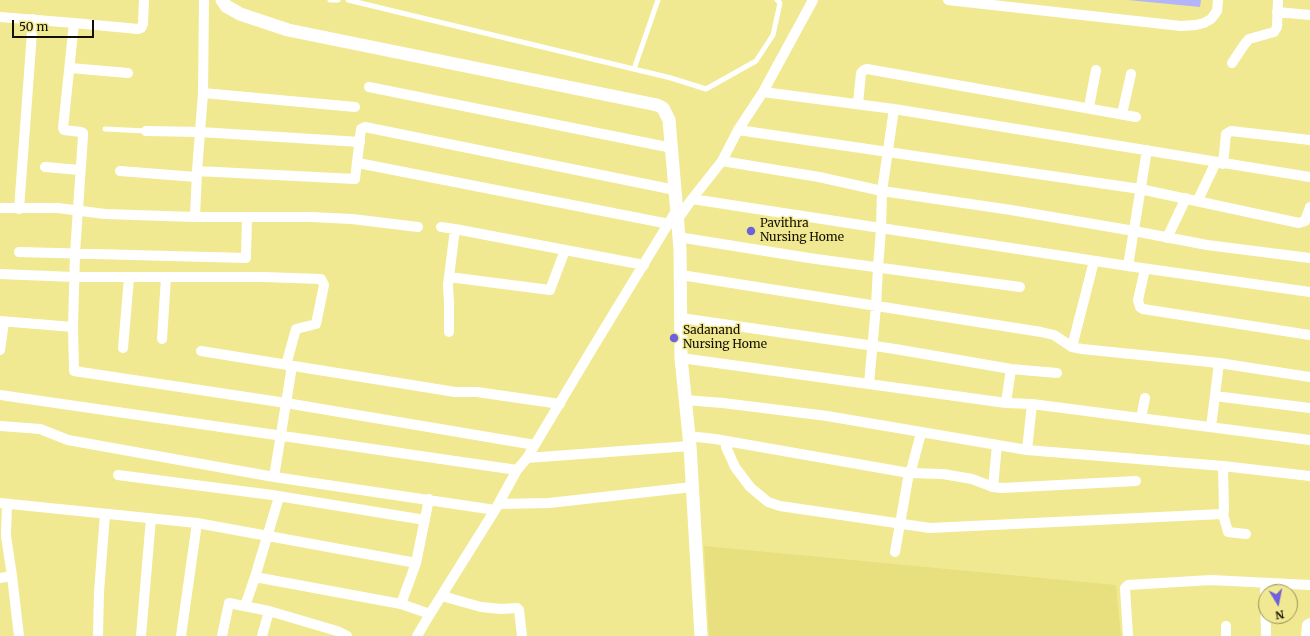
<!DOCTYPE html>
<html>
<head>
<meta charset="utf-8">
<style>
  body { margin:0 }
  #map { position:relative; width:1310px; height:636px; overflow:hidden; background:#f1e991; font-family:Merriweather,serif }
  canvas { display:block }
  .north { position:absolute; left:1258px; top:584px; width:40px; height:40px; box-sizing:border-box; background:#f1e991; border:1px solid #989257; border-radius:50%; rotate:170deg; font-size:11px; font-weight:700; line-height:16px; text-align:center; color:#131000 }
  .north::after { content:''; display:block; margin:auto; width:14px; height:18px; background:#6e61db; clip-path:polygon(50% 0,100% 100%,50% 72%,0 100%) }
  .scale { position:absolute; left:12px; top:20px; width:82px; height:18px; box-sizing:border-box; border:2px solid #131000; border-top:0; padding-left:5px; font-size:12px; line-height:14px; white-space:nowrap; color:#131000; -webkit-text-stroke:3px #f1e991; paint-order:stroke }
</style>
</head>
<body>
<div id="map">
<canvas width="1310" height="636"></canvas>
<div class="north">N</div>
<div class="scale">50 m</div>
</div>
<script>
const c = document.querySelector('canvas').getContext('2d');
c.lineJoin = 'round';
function paint(path, color) { c.fillStyle = color; c.fill(path, 'evenodd'); }
const shape = rows => new Path2D(rows.map(r => 'M' + r).join(''));
function trace(path, color, width, dash) { c.strokeStyle = color; c.lineWidth = width; c.lineCap = dash ? 'butt' : 'round'; c.setLineDash(dash || []); c.stroke(path); }
function label(font, color, halo, rows, align = 'center') {
  c.font = font + ' Merriweather,serif'; c.lineWidth = 3; c.setLineDash([]); c.textBaseline = 'middle'; c.strokeStyle = halo; c.fillStyle = color; for (const [text, x, y, turn = 0] of rows) {
    c.save(); c.translate(x, y); c.rotate((+turn || 0) * Math.PI / 180); c.textAlign = isNaN(turn) ? turn : align; if (halo) c.strokeText(text, 0, 0); c.fillText(text, 0, 0); c.restore();
  }
}
const built = shape([
  [704,546,1116,585,1121,636,709,636]
]);
const green = shape([
  [1128,0,1201,0,1200,7]
]);
const service = shape([
  [330,0,338,0],
  [348,0,671,78,706,89,756,61,773,35,780,3,777,0],
  [634,69,658,0],
  [105,129,146,131]
]);
const minor = shape([
  [948,0,1181,26,1196,25,1204,23,1211,19,1217,11,1218,0],
  [1277,12,1310,15],
  [0,17,74,23,138,29,141,28,143,24,144,0],
  [74,23,63,128,64,130,81,132,83,133,83,136,75,253,73,327,74,371,286,403,535,445],
  [1232,63,1244,45,1249,39,1274,32,1277,27,1278,0],
  [70,68,128,73],
  [369,87,672,148],
  [763,92,894,109,1310,177],
  [203,93,355,107],
  [858,104,861,73,864,70,867,69,1136,117],
  [1089,107,1096,70],
  [1122,114,1131,74],
  [738,130,1140,189,1299,223,1305,221,1310,207],
  [146,131,200,132,360,142],
  [722,161,819,177,882,191,1011,210,1134,231,1207,245,1310,258],
  [358,163,669,224],
  [1223,164,1226,134,1231,131,1310,140],
  [45,167,80,170],
  [120,171,196,177],
  [197,171,355,179,361,129,365,127,675,190],
  [692,199,1128,266,1310,292],
  [1198,200,1216,162],
  [0,208,58,208,105,214,195,217,311,217,352,219,418,227],
  [19,209,33,19],
  [195,217,197,171,203,93,204,0],
  [677,220,692,199,722,161,738,130,763,92,813,0],
  [441,227,455,229,644,265],
  [678,237,809,258,1020,287],
  [1167,238,1186,198],
  [19,252,246,258,247,217],
  [1128,266,1147,150],
  [1145,269,1138,300,1140,307,1143,309,1310,335],
  [0,274,74,277,264,277,321,279,324,285,316,324,296,329,286,365],
  [681,275,1041,332,1054,335,1072,347,1082,349,1219,363,1310,377],
  [449,277,550,290,565,250],
  [681,318,895,349,1011,369,1057,373],
  [0,321,73,327],
  [449,332,449,303,448,285,455,229],
  [162,339,166,278],
  [1072,347,1094,261],
  [123,348,129,278],
  [0,350,4,322],
  [201,351,455,392,477,392,560,404],
  [681,358,1006,403,1032,404,1310,440],
  [869,384,876,306,878,268,881,229,882,191,894,109],
  [0,395,517,470],
  [1215,396,1310,408],
  [685,400,723,403,827,416,1027,450,1223,466,1310,476],
  [1006,403,1011,369],
  [1141,418,1145,398],
  [0,426,40,429,68,440,274,477,495,510],
  [1211,427,1219,363],
  [688,436,715,439,909,473,943,474,972,479,993,487,1002,488,1136,481],
  [726,441,726,447,735,467,750,487,768,502,780,506,930,528,1222,514,1224,511,1223,466],
  [1027,450,1032,404],
  [527,458,690,446],
  [118,475,272,495,425,520],
  [274,477,292,366],
  [993,487,997,445],
  [0,503,197,523,416,563],
  [7,504,6,536,12,576,19,636],
  [499,504,549,503,692,487],
  [1223,514,1228,532,1246,534],
  [895,552,909,473,912,467,921,433],
  [255,577,401,604,430,614],
  [0,578,12,576],
  [1265,583,1266,636],
  [443,595,449,598,481,607,501,609,517,608,519,610,522,636],
  [401,604,416,563,429,499],
  [245,606,255,577,279,497],
  [1226,626,1226,636],
  [98,636,99,592,105,514],
  [141,636,151,518],
  [181,636,197,523],
  [222,636,229,603,269,611,337,631,347,636],
  [262,636,269,611],
  [417,636,430,614,495,510,517,470,527,458,589,354,676,211],
  [1128,636,1125,588,1128,585,1211,580,1310,585],
  [1306,636,1307,625,1310,623]
]);
const tertiary = shape([
  [222,0,226,6,240,14,288,30,657,105,663,108,669,120,680,249,681,358,690,446,701,636]
]);
const markers = [
  [751,231,5,"#6e61db"],
  [674,338,5,"#6e61db"]
];
const poiNames = [
  ["Pavithra",760,224],
  ["Nursing Home",760,238],
  ["Sadanand",683,331],
  ["Nursing Home",683,345]
];
paint(built, '#e8df7e');
paint(green, '#b4b4f8');
trace(service, '#fff', 5);
trace(minor, '#fff', 10);
trace(tertiary, '#fff', 13);
for (const [x, y, r, color] of markers) { const dot = new Path2D(); dot.arc(x, y, r, 0, 2 * Math.PI); c.fillStyle = color; c.fill(dot); trace(dot, '#f1e991', 1.5); }
label('12px', '#131000', '#f1e991', poiNames, 'left');
</script>
</body>
</html>
